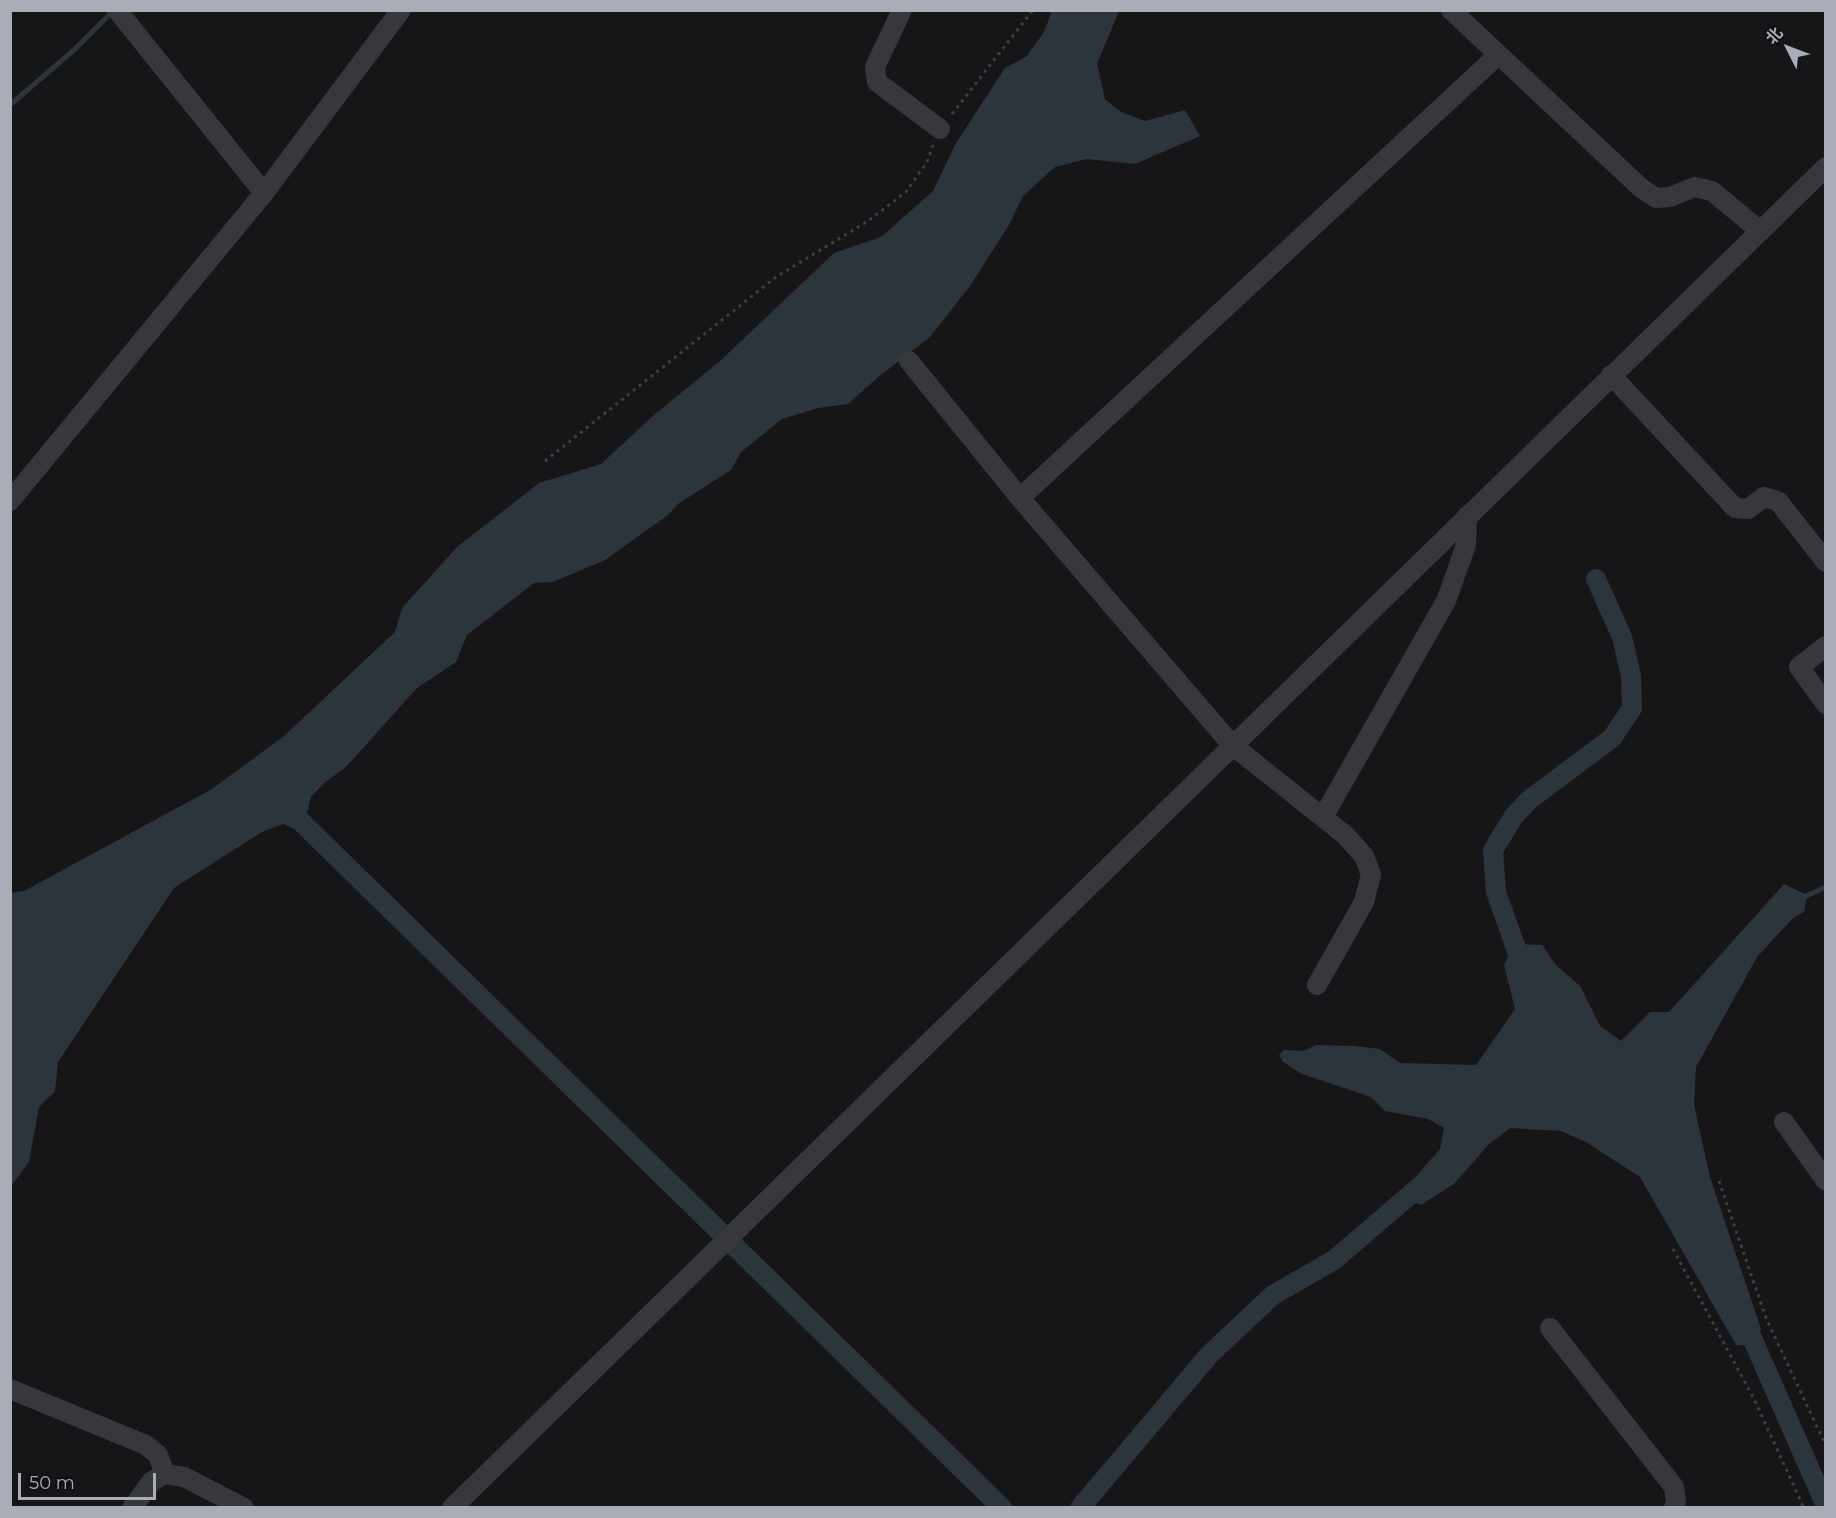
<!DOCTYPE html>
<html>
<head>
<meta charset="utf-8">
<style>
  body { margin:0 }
  #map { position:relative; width:1836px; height:1518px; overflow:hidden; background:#161618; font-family:Montserrat,"Noto Sans SC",sans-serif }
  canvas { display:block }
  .frame { position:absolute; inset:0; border:12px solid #a8adb8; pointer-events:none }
  .north { position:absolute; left:1758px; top:18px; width:60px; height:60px; -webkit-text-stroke:4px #111113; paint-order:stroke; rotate:312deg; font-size:16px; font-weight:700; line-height:24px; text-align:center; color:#a8adb8 }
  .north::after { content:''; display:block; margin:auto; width:21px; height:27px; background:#a8adb8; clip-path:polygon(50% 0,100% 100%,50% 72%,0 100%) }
  .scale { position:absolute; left:18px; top:1473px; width:138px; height:27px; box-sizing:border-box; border:3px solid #a8adb8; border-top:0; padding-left:8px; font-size:18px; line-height:21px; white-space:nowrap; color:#a8adb8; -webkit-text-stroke:4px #111113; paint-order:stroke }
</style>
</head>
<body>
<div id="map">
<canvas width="1836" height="1518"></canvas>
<div class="frame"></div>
<div class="north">北</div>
<div class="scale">50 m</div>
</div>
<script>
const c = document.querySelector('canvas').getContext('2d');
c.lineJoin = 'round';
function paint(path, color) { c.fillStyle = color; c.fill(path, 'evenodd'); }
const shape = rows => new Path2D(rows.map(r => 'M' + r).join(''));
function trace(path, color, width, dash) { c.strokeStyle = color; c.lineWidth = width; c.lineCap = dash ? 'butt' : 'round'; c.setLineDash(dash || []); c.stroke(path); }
const water = shape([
  [1052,11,1119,11,1097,64,1105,99,1121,112,1145,121,1185,110,1200,136,1135,164,1086,159,1055,167,1023,196,1009,225,970,286,930,337,877,378,848,404,818,408,782,419,741,452,731,470,678,504,668,515,605,560,553,582,534,583,467,635,456,662,417,688,347,766,323,784,311,797,304,824,294,829,283,824,262,832,174,888,58,1062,55,1091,39,1107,29,1162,11,1186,11,893,24,891,212,789,284,736,395,632,402,608,457,547,539,483,601,464,655,414,720,361,834,253,881,237,933,191,956,143,1005,68,1026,57,1044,32],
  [1784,884,1807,895,1804,912,1793,918,1757,957,1696,1067,1694,1105,1710,1177,1761,1329,1755,1346,1736,1345,1640,1177,1586,1142,1561,1131,1510,1128,1488,1145,1455,1183,1421,1205,1407,1199,1418,1174,1440,1149,1444,1128,1428,1119,1385,1111,1371,1097,1302,1074,1283,1062,1279,1055,1284,1050,1303,1051,1316,1045,1355,1046,1380,1049,1400,1063,1476,1065,1515,1009,1504,965,1514,944,1542,945,1556,965,1580,986,1600,1026,1621,1041,1650,1012,1669,1012]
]);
const stream = shape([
  [10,105,75,49,112,12],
  [1802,898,1826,887]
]);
const canal = shape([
  [284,805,1002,1508],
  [1523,968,1496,892,1493,850,1514,816,1529,800,1612,738,1632,708,1631,676,1622,637,1596,579],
  [1745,1322,1826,1506],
  [1080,1508,1209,1355,1273,1295,1334,1260,1425,1182]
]);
const path = shape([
  [952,114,1033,10],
  [545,461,776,277,868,221,906,192,927,162,933,145],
  [1719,1181,1766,1318,1826,1446],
  [1673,1249,1754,1399,1804,1508]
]);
const minor = shape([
  [902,10,875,67,877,82,940,129],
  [1451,10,1641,188,1656,198,1670,197,1695,187,1712,191,1759,230],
  [264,193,401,10],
  [909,361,1020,498],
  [1611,375,1735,508,1748,509,1764,497,1778,501,1826,562],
  [10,501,264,193,117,10],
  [1826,646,1799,667,1826,704],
  [1323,817,1446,601,1466,545,1467,516],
  [1317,985,1364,902,1371,875,1364,856,1345,835,1232,745,1020,498,1498,55],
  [1784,1122,1826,1181],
  [1550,1328,1674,1487,1676,1502,1674,1508],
  [10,1389,146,1445,158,1455,165,1474],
  [132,1508,152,1481,165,1474,184,1477,244,1508],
  [452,1508,1826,167]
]);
paint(water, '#2c353c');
trace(stream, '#2c353c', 5);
trace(canal, '#2c353c', 20);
trace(path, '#3d3f44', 3, [3, 4.5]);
trace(minor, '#37383d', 20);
</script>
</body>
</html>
